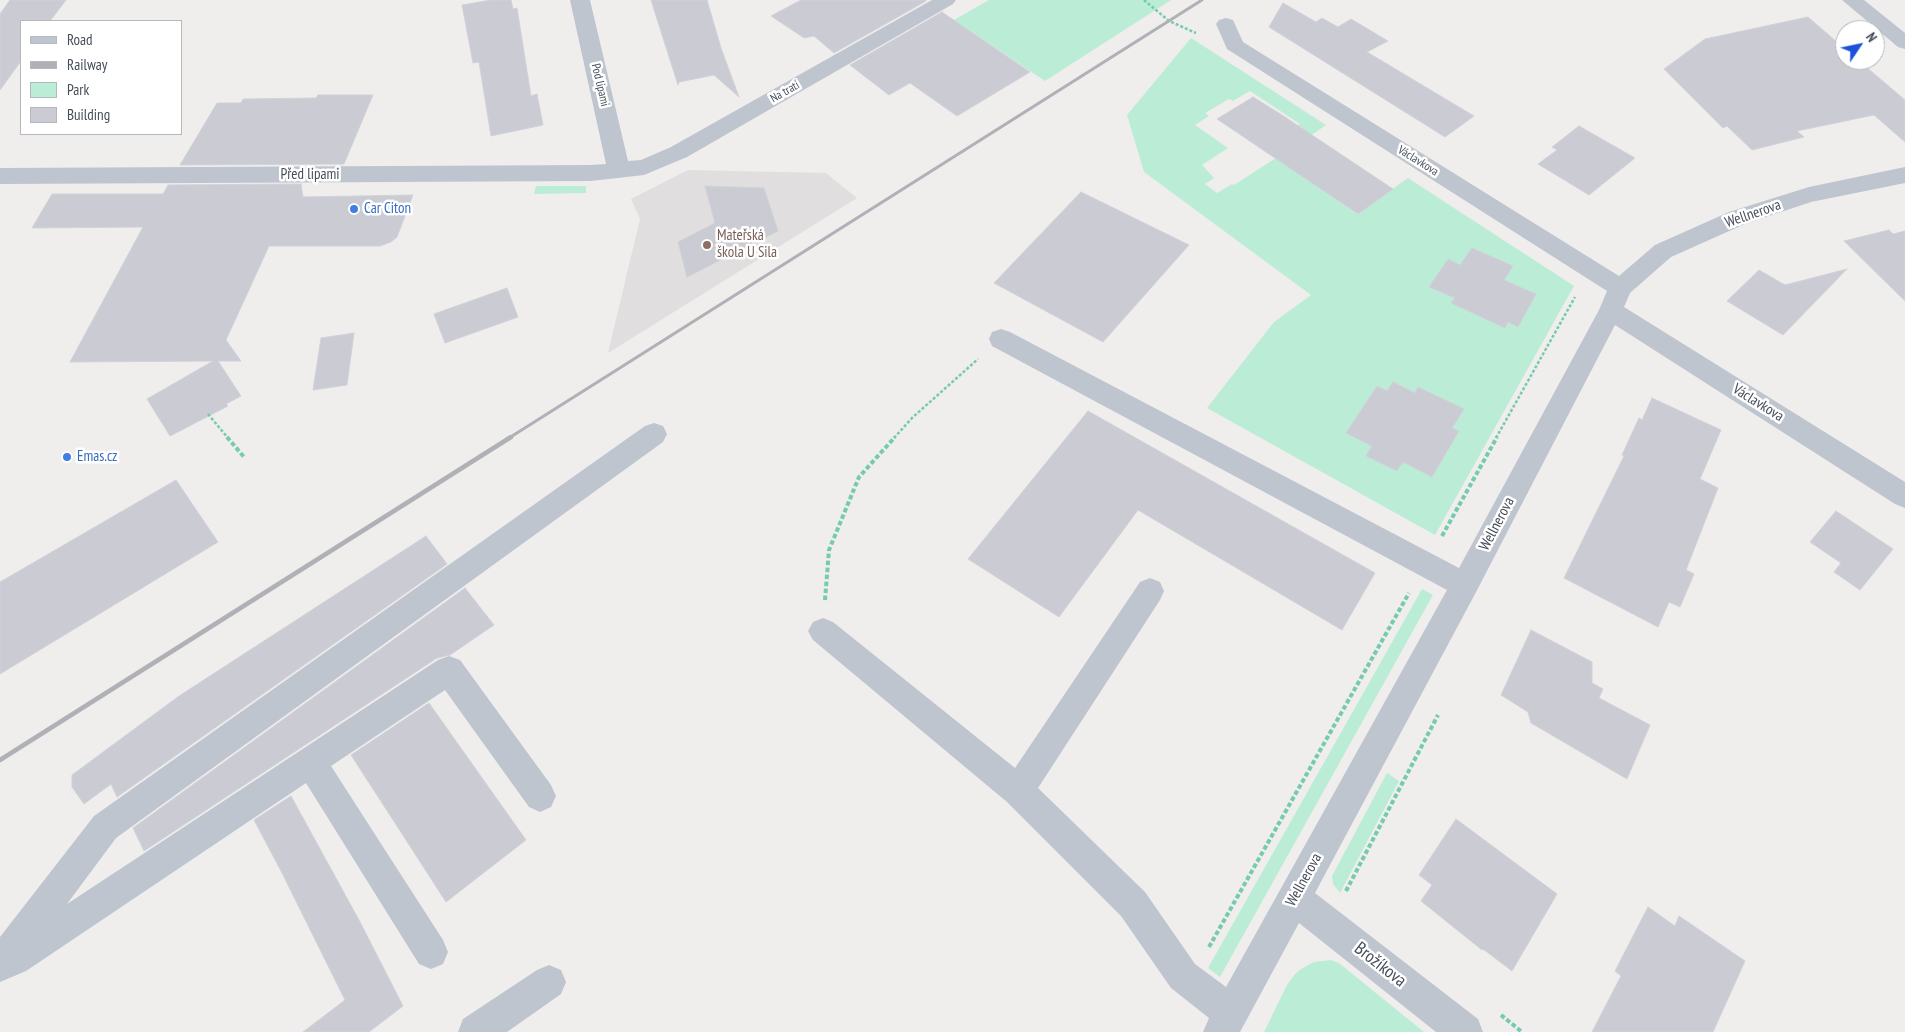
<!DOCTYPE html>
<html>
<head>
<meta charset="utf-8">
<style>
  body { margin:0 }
  #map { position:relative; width:1905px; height:1032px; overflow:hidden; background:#f0eded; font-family:"PT Sans Narrow",sans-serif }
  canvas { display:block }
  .legend { position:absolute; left:20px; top:20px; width:162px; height:115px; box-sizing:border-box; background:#fff; border:1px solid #b5b8bd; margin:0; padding:6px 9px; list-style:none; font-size:15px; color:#464d5a }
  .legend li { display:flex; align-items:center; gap:10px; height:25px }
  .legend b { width:25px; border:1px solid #b5b8bd }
  .north { position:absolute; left:1835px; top:20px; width:50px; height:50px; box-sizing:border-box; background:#fff; border:1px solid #b5b8bd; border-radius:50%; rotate:56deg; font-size:14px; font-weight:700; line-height:20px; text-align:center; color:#464d5a }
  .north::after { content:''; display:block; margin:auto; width:18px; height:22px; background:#1c52db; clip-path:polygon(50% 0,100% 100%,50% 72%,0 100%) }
</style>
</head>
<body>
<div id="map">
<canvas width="1905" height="1032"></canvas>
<ul class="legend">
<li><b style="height:6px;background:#bec5cf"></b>Road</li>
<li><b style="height:6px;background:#afb1b7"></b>Railway</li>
<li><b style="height:14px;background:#bbedd6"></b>Park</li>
<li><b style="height:14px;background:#cacbd3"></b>Building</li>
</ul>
<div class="north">N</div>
</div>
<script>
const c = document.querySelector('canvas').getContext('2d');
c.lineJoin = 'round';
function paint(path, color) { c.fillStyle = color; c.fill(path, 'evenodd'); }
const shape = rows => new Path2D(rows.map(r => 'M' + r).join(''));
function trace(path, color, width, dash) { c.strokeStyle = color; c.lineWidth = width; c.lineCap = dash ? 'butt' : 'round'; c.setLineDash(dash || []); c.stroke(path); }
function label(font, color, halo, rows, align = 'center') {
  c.font = font + ' "PT Sans Narrow",sans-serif'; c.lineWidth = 5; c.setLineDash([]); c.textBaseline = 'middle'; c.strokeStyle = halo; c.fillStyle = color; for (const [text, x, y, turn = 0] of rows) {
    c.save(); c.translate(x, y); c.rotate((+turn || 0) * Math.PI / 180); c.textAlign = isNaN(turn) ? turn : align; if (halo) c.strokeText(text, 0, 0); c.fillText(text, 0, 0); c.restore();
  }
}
const education = shape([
  [688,170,826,173,857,198,608,353,640,219,631,199]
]);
const green = shape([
  [989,0,1171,0,1045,81,954,20],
  [1191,38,1326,125,1310,136,1297,126,1300,124,1250,91,1233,101,1229,99,1205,113,1209,116,1195,125,1228,148,1202,165,1214,178,1205,184,1217,193,1232,184,1234,185,1296,145,1305,178,1357,214,1408,178,1574,286,1435,535,1207,408,1274,322,1311,295,1144,172,1127,115],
  [536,186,586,186,586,193,534,194],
  [1422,589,1433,595,1220,977,1208,968],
  [1387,773,1399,781,1340,893,1333,884,1332,876],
  [1331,960,1339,963,1424,1032,1264,1032,1287,985,1295,974,1301,969,1314,962]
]);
const building = shape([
  [10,0,66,0,50,21,21,21,21,61,0,90,0,14,10,0],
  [491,0,511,0,513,9,517,8,531,96,537,94,543,125,491,136,479,62,473,63,462,5,491,0],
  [651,0,707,0,721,48,739,97,714,75,679,82,678,85,651,0],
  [801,0,925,0,926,1,834,53,814,36,804,38,771,16,801,0],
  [1283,3,1316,22,1322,18,1338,27,1351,19,1388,41,1367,52,1474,116,1445,137,1269,27,1283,3],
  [942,12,1030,72,957,116,910,83,889,95,850,65,942,12],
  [1808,17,1845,49,1845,60,1858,60,1905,100,1905,142,1874,115,1797,131,1804,137,1752,150,1727,126,1723,128,1664,69,1705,39,1808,17],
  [318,95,373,95,344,164,180,165,217,103,241,103,243,99,316,98,318,95],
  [1253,97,1282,115,1393,189,1358,214,1217,119,1253,97],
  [1579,126,1635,158,1589,195,1538,164,1557,150,1552,147,1579,126],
  [301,184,303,197,413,195,397,237,391,242,380,246,269,246,226,340,241,361,218,361,241,396,226,404,228,406,170,436,147,399,213,361,70,362,143,227,32,228,52,194,163,194,168,185,301,184],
  [705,186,764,188,778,231,687,277,678,242,715,223,705,186],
  [1081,192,1189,245,1103,342,994,283,1081,192],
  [1889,230,1893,234,1905,231,1905,301,1844,241,1889,230],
  [1472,248,1513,266,1504,280,1536,294,1518,327,1508,322,1505,328,1451,303,1455,298,1429,287,1448,259,1460,265,1472,248],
  [1847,269,1783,335,1727,301,1759,270,1785,285,1847,269],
  [507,288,518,317,445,343,434,314,507,288],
  [354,333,347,385,313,390,321,338,354,333],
  [1393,382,1415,393,1418,387,1464,409,1452,428,1459,431,1432,477,1403,462,1397,471,1366,456,1372,446,1346,433,1377,386,1387,391,1393,382],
  [1652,398,1721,430,1700,479,1718,488,1686,570,1694,574,1680,607,1669,602,1658,627,1564,578,1624,456,1622,455,1639,418,1642,420,1652,398],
  [1088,411,1375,573,1342,630,1138,510,1059,617,968,559,1088,411],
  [176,480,218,542,0,674,0,582,176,480],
  [1836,511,1893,549,1860,590,1834,572,1841,563,1810,542,1836,511],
  [426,536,447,564,117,797,111,784,84,804,72,787,72,775,179,696,426,536],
  [465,588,494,625,450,655,437,658,144,851,133,828,465,588],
  [1531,630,1592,662,1592,683,1603,689,1599,698,1650,725,1627,779,1531,723,1528,712,1501,695,1531,630],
  [429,703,526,840,446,902,351,755,429,703],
  [291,796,359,920,403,1006,369,1032,303,1032,345,1000,281,871,254,820,291,796],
  [1456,819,1557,894,1512,971,1483,949,1482,950,1421,901,1432,885,1419,875,1456,819],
  [1648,907,1675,926,1679,916,1745,961,1713,1032,1592,1032,1621,976,1615,971,1648,907]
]);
const pathFar1 = shape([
  [1144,0,1169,21,1196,33],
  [208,414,228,438],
  [894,438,912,418,978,359],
  [1496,438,1575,297]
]);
const path = shape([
  [227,437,244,457],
  [1442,536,1497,437],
  [825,600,829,550,859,477,895,437],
  [1346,891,1438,715],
  [1209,947,1409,593],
  [1501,1015,1522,1032]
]);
const minor = shape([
  [570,0,590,0,628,161,641,160,671,147,932,0,956,0,953,4,687,157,644,175,591,181,0,184,0,168,591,165,606,164,570,0],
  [1842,0,1864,0,1905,33,1905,49,1898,47,1842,0],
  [1226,18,1233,20,1243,42,1619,276,1655,245,1729,212,1809,187,1905,167,1905,183,1811,202,1745,224,1671,257,1630,293,1624,307,1905,482,1905,508,1895,504,1615,325,1475,594,1315,893,1478,1019,1483,1032,1436,1032,1299,923,1240,1032,1203,1032,1209,1018,1171,988,1121,916,1007,802,813,640,808,631,813,622,823,618,833,622,1015,768,1140,582,1150,578,1160,582,1164,591,1160,600,1038,788,1145,892,1195,964,1226,987,1447,590,992,346,989,339,992,332,1001,329,1010,332,1459,568,1599,310,1607,291,1227,49,1216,24,1219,20,1226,18],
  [654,423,663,426,667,434,663,442,116,838,67,904,438,660,449,656,460,660,551,785,556,796,551,807,540,812,529,807,445,690,331,766,443,940,448,952,443,964,431,969,419,964,306,783,26,971,0,982,0,937,94,816,645,426,654,423],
  [549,965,561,970,566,982,561,994,507,1032,458,1032,463,1019,537,970,549,965]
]);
const railFar1 = shape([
  [509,438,1202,0]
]);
const rail = shape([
  [0,760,511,437]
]);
const markers = [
  [354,209,5,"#3f7fe0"],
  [707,245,5,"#8d6e63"],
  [67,457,5,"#3f7fe0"]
];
const farStreetnames = [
  ["Pod lipami",600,85,77],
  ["Na trati",785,92,-30],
  ["Václavkova",1418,161,32]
];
const streetNames = [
  ["Před lipami",310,175],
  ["Wellnerova",1753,214,-19],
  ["Václavkova",1758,403,32],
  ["Wellnerova",1497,524,-62],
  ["Wellnerova",1304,880,-61]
];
const shopNames = [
  ["Car Citon",364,209],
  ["Emas.cz",77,457]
];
const educationNames = [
  ["Mateřská",717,236],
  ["škola U Sila",717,253]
];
const nearStreetnames = [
  ["Brožíkova",1380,965,38]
];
paint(education, '#e1dedf');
paint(green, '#bbedd6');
paint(building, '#cacbd3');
trace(building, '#d1d2d9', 1);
trace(pathFar1, '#74cbad', 2.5, [3, 2]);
trace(path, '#74cbad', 4, [4.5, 2.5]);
paint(minor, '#bec5cf');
trace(railFar1, '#afb1b7', 3);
trace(rail, '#afb1b7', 4.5);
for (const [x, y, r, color] of markers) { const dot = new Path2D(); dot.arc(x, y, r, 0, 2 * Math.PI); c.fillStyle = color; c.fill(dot); trace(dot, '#fff', 2); }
label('12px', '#464d5a', '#fff', farStreetnames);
label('15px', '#464d5a', '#fff', streetNames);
label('15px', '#366cbe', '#fff', shopNames, 'left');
label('15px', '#785e54', '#fff', educationNames, 'left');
label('18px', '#464d5a', '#fff', nearStreetnames);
</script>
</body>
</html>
